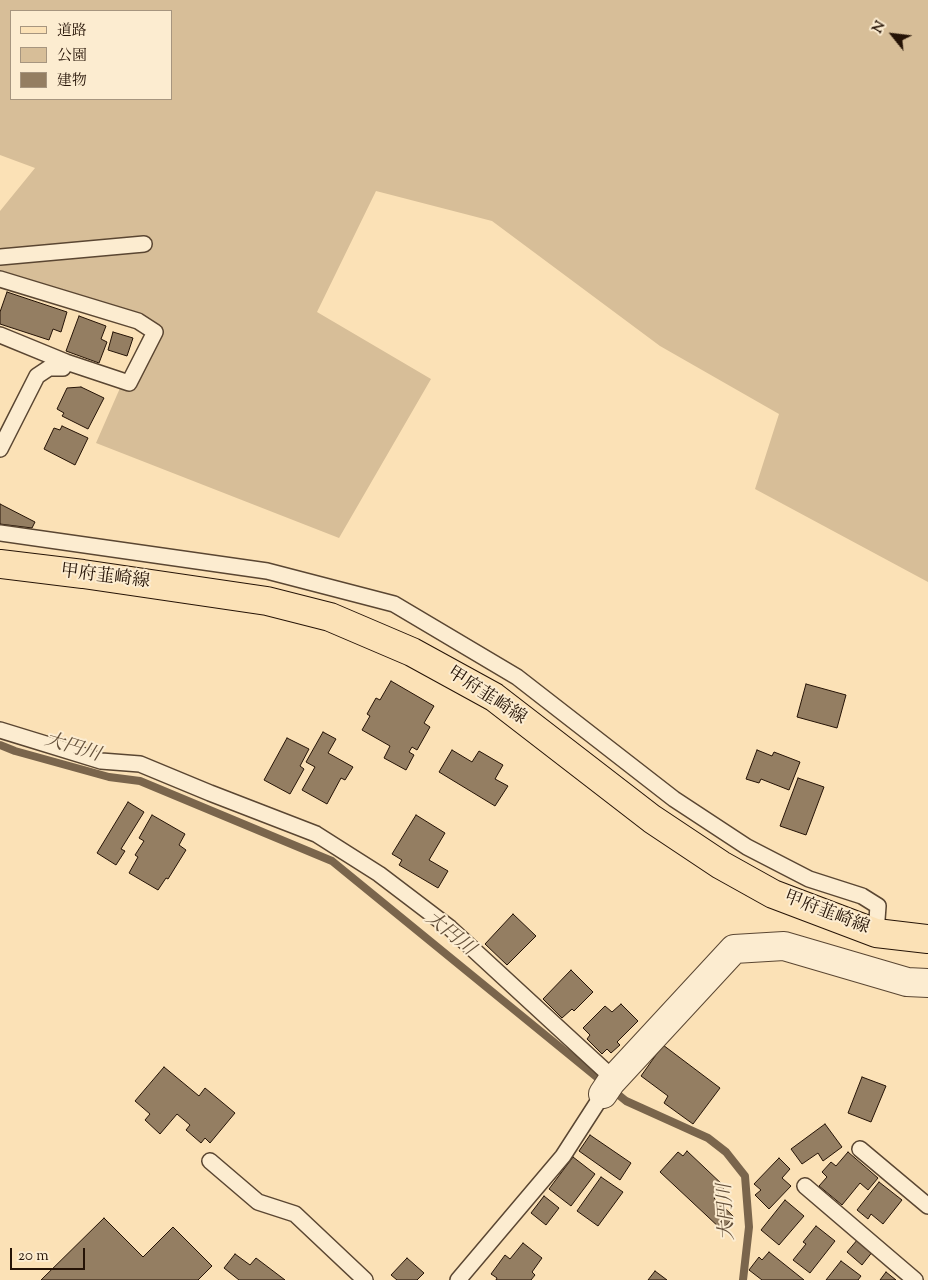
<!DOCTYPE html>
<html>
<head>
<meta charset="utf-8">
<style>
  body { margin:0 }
  #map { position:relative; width:928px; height:1280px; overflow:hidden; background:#fbe1b6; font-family:"Sorts Mill Goudy","Noto Serif JP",serif }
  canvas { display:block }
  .legend { position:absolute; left:10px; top:10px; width:162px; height:90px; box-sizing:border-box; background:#fcecd0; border:1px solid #a6957f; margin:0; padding:6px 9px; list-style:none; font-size:15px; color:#251306 }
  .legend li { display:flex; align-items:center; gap:10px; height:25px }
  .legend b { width:25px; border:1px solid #a6957f }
  .north { position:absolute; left:868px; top:10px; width:50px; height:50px; -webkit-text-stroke:4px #fcecd0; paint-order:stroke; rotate:299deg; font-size:14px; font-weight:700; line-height:20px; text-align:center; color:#251306 }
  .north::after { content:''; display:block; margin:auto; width:18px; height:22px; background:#251306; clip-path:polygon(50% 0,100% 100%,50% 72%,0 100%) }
  .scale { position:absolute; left:10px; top:1248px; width:75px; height:22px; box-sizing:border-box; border:2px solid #251306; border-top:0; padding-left:6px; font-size:15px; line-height:18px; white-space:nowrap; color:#251306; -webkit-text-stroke:4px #fcecd0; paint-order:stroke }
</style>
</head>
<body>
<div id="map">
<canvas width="928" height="1280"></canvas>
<ul class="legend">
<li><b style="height:6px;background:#fbe1b6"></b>道路</li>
<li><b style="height:14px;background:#d7be98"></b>公園</li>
<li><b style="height:14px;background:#947e62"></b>建物</li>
</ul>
<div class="north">N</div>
<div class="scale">20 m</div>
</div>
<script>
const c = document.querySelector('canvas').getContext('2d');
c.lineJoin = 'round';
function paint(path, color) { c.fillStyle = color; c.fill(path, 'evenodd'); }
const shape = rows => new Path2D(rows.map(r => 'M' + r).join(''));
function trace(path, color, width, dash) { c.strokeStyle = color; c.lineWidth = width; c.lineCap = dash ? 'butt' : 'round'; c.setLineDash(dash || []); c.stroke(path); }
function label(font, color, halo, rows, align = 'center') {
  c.font = font + ' "Sorts Mill Goudy","Noto Serif JP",serif'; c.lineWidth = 4; c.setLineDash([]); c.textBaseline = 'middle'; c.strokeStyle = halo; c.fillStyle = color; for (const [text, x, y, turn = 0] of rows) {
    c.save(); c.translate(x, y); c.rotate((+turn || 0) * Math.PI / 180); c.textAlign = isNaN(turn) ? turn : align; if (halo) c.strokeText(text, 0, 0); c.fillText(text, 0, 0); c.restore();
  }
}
const green = shape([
  [0,0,928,0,928,582,755,489,779,414,660,346,492,221,376,191,317,312,431,379,339,538,96,443,148,324,0,279,0,211,35,168,0,155],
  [11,11,171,11,171,99,11,99]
]);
const stream = shape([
  [0,745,15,751,109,777,140,781,332,861,626,1101,708,1138,726,1152,745,1176,749,1227,743,1280]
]);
const building = shape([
  [7,292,67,312,61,332,53,329,49,340,0,324,0,312,7,292],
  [79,316,106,326,101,339,107,342,99,363,66,351,79,316],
  [113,332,133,338,127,356,108,350,113,332],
  [81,387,104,398,88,429,62,416,64,413,57,409,67,388,81,387],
  [62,426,88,438,75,465,44,449,54,428,60,430,62,426],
  [0,504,35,522,32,528,0,524,0,504],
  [391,681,434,706,424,723,430,727,417,750,412,747,409,752,414,755,406,770,384,758,390,746,362,730,370,716,367,714,376,698,380,700,391,681],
  [806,684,846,695,837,728,797,717,806,684],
  [323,732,336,739,328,753,353,767,345,780,341,778,327,804,302,790,315,767,306,762,323,732],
  [287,738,309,749,300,766,304,769,290,794,264,780,287,738],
  [452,750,472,762,479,751,503,765,495,779,508,786,495,806,439,772,452,750],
  [757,750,772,756,774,752,800,762,789,790,761,779,759,783,746,779,757,750],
  [798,778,824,787,806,835,780,826,798,778],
  [128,802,144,812,121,849,125,851,116,865,97,853,128,802],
  [152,815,185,834,179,845,186,850,168,879,166,878,158,890,129,873,138,857,135,855,144,841,139,838,152,815],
  [416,815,445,833,429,860,448,871,438,888,399,865,402,860,392,854,416,815],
  [513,914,536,936,507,965,485,944,513,914],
  [571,970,593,992,574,1011,572,1009,562,1018,543,999,571,970],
  [621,1004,638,1021,617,1042,620,1045,611,1053,607,1049,602,1054,587,1039,590,1035,583,1028,605,1006,612,1012,621,1004],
  [663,1045,720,1088,693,1124,664,1103,668,1096,641,1076,663,1045],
  [164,1067,199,1096,205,1088,235,1113,210,1143,205,1138,201,1143,186,1130,190,1125,177,1114,160,1134,145,1120,150,1114,135,1101,164,1067],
  [862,1077,886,1086,871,1122,848,1113,862,1077],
  [825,1124,842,1147,823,1161,818,1153,802,1164,791,1149,825,1124],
  [590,1135,631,1163,620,1180,579,1151,590,1135],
  [687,1151,725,1187,714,1198,734,1217,722,1230,660,1172,678,1152,683,1156,687,1151],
  [848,1152,878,1178,868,1190,860,1183,842,1205,819,1186,827,1177,822,1172,831,1162,836,1166,848,1152],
  [573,1157,595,1174,571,1206,549,1189,573,1157],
  [779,1158,790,1169,782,1178,791,1186,769,1209,755,1195,761,1190,754,1184,779,1158],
  [601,1177,623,1192,598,1226,577,1211,601,1177],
  [879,1182,902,1200,883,1224,871,1214,868,1219,857,1210,879,1182],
  [544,1196,559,1208,546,1225,531,1213,544,1196],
  [785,1200,804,1216,779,1245,761,1230,785,1200],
  [104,1218,143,1257,173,1227,212,1266,198,1280,41,1280,104,1218],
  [816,1226,835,1241,810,1273,793,1260,806,1244,803,1242,816,1226],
  [858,1239,873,1251,862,1265,847,1252,858,1239],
  [523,1243,542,1258,532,1272,535,1275,531,1280,496,1280,497,1278,491,1274,505,1255,510,1259,523,1243],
  [769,1252,804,1280,762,1280,749,1270,759,1257,762,1260,769,1252],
  [235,1254,250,1265,256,1258,285,1280,239,1280,224,1268,235,1254],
  [407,1258,424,1273,417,1280,397,1280,391,1275,407,1258],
  [841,1261,861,1276,858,1280,826,1280,841,1261],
  [655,1271,667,1280,648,1280,655,1271],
  [886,1272,896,1280,880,1280,886,1272]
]);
const lane = shape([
  [0,257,144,244],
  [0,279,138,321,155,332,129,383,66,362,0,335],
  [0,449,37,376,49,368,63,368,66,362],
  [0,533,267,571,394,604,517,677,674,799,747,847,809,879,862,896,878,906,876,933],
  [0,730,101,761,140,764,210,793,316,834,379,874,450,928,614,1079],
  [860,1149,928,1206],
  [210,1161,258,1202,295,1214,365,1280],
  [805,1186,915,1280],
  [458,1280,563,1156,603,1094]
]);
const street = shape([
  [603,1094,611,1082,734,949,784,946,907,982,928,983]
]);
const primary = shape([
  [0,564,83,574,267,601,330,617,412,652,494,697,652,819,721,865,773,894,876,933,928,939]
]);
const streetNames = [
  ["甲府韮崎線",105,578,7],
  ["甲府韮崎線",486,697,33],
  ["甲府韮崎線",826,914,21]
];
const waterNames = [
  ["大円川",72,749,17],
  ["大円川",449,935,39],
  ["大円川",728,1212,-93]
];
paint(green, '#d7be98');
trace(stream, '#7a654c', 8);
paint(building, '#947e62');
trace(building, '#251306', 1);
trace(lane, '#5a4632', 18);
trace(street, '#5a4632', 30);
trace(primary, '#251306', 30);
trace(lane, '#fcecd0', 15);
trace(street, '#fcecd0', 28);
trace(primary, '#fbe1b6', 28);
label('18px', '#251306', '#fcecd0', streetNames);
label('italic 19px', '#64503a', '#fcecd0', waterNames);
</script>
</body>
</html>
